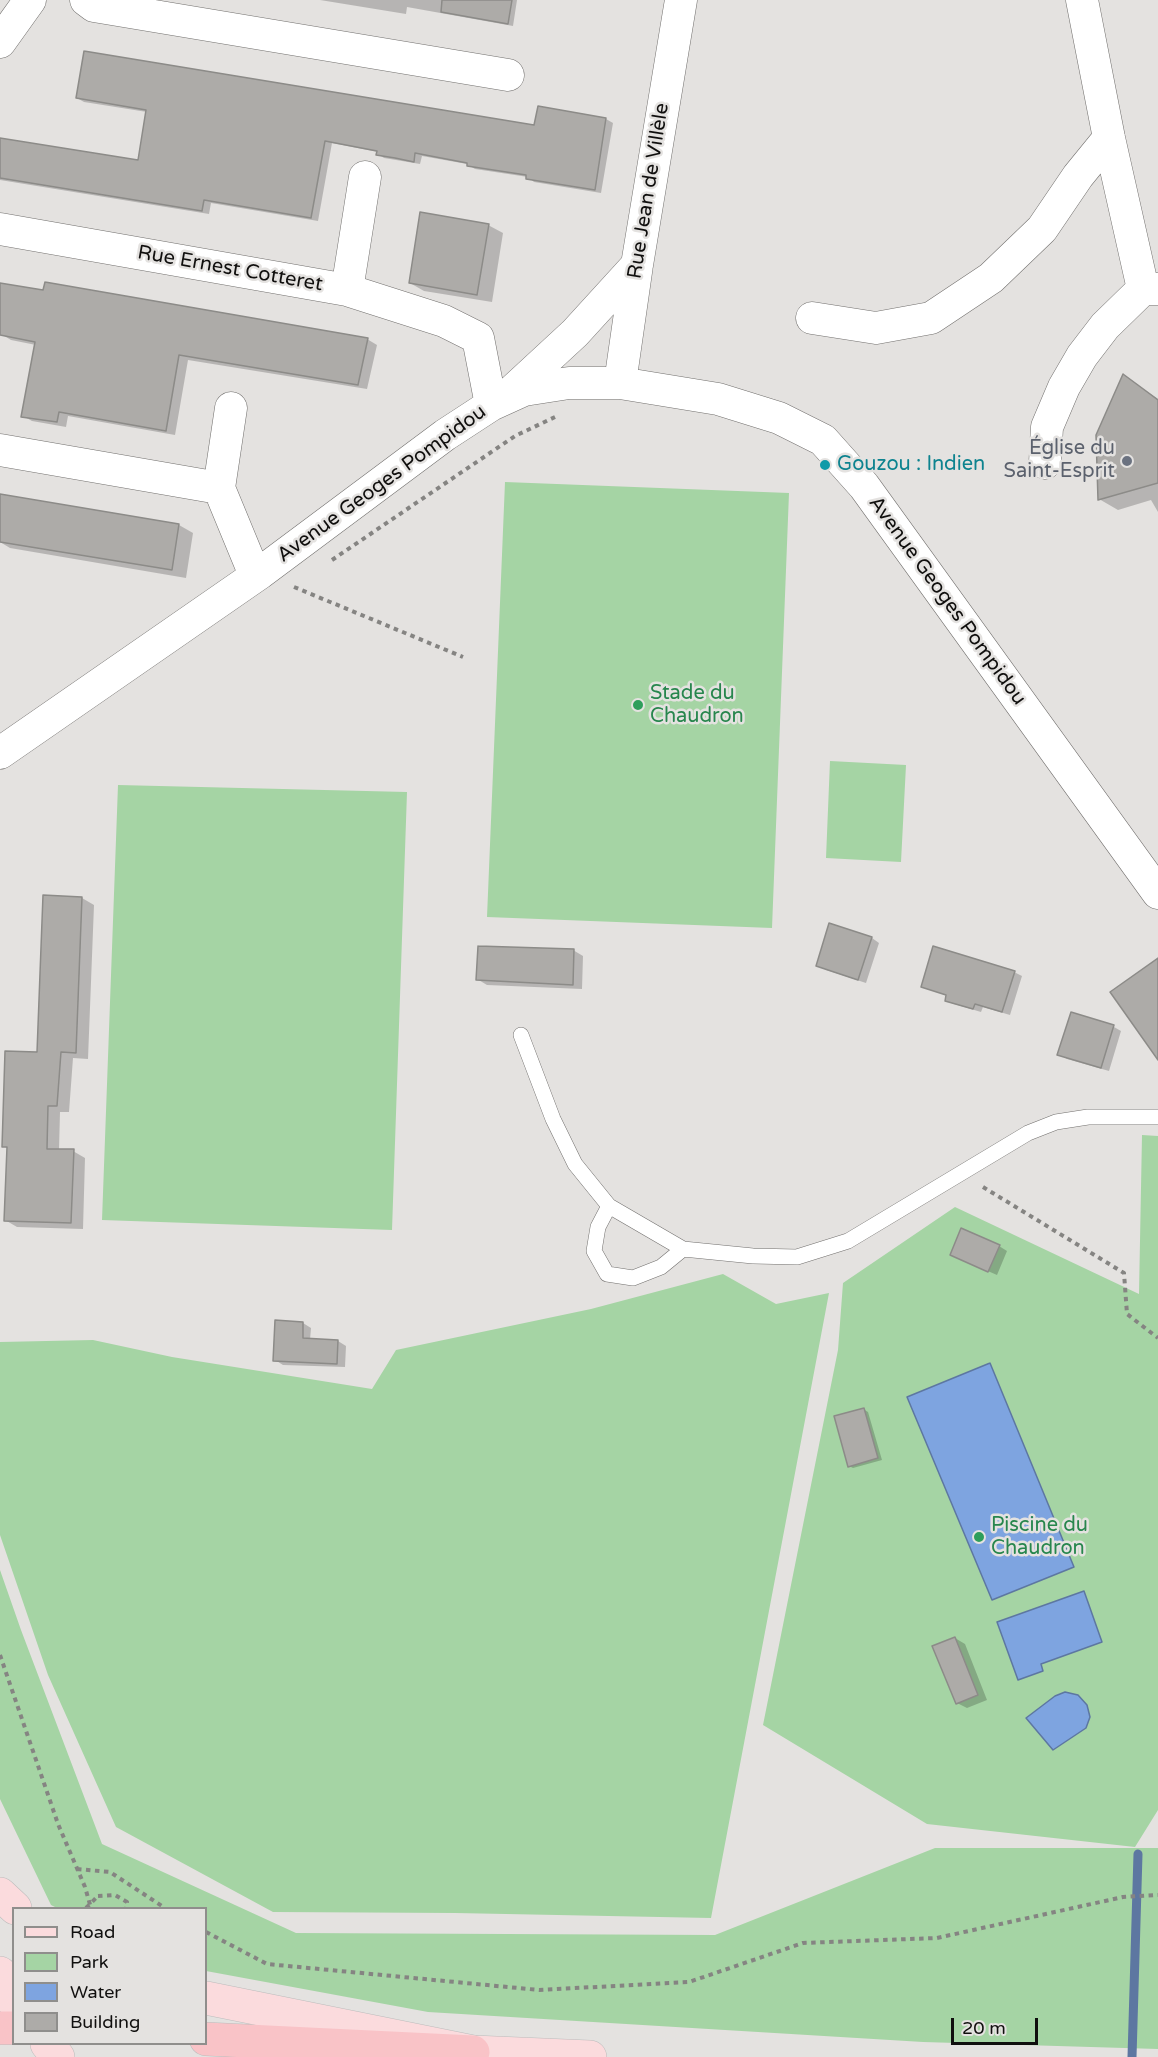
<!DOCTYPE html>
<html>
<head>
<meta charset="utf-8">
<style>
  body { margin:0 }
  #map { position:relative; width:1158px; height:2057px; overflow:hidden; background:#e4e2e0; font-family:"Varela Round",sans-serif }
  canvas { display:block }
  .legend { position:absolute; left:12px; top:1907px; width:195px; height:138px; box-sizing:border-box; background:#e4e2e0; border:2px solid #8f8e8c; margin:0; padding:8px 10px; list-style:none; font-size:18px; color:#100f0e }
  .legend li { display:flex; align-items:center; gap:12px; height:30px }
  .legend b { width:30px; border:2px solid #8f8e8c }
  .scale { position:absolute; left:951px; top:2018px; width:87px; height:27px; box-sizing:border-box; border:3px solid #100f0e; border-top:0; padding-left:8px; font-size:18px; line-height:21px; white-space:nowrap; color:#100f0e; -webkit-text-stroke:4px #e4e2e0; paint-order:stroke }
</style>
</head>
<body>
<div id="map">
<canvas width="1158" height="2057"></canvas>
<ul class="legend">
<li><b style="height:8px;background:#fbdbdd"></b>Road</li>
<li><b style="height:16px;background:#a5d4a4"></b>Park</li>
<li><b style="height:16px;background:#7ea4e0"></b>Water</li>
<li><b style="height:16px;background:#adaba8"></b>Building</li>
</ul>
<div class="scale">20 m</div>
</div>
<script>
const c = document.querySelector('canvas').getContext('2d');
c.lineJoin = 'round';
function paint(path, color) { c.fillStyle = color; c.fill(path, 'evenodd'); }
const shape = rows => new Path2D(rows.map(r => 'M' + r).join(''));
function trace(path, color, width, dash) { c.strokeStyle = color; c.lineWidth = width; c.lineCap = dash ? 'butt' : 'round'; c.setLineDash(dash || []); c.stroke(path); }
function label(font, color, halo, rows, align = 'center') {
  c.font = font + ' "Varela Round",sans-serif'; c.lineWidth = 5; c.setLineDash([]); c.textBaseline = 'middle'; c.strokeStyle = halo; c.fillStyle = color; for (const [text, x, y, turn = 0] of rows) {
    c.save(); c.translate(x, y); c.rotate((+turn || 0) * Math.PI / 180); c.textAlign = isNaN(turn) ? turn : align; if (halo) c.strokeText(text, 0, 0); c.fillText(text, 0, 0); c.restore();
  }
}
const green = shape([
  [505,482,789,493,772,928,487,917],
  [830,761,906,765,901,862,826,858],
  [118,785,407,792,392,1230,102,1220],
  [1142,1135,1158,1136,1158,1810,1135,1847,927,1824,763,1725,838,1350,843,1283,955,1207,1139,1294],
  [723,1274,776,1304,829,1293,711,1918,455,1913,273,1912,116,1827,48,1675,0,1535,0,1342,93,1340,172,1357,372,1389,396,1350,591,1309],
  [0,1570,21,1630,102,1844,296,1933,715,1935,935,1848,1158,1848,1158,2049,923,2042,428,2012,206,1971,206,1908,57,1908,51,1905,0,1799]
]);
const water = shape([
  [990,1363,1074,1567,992,1600,907,1397,990,1363],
  [1084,1591,1102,1642,1041,1664,1043,1671,1018,1680,997,1622,1084,1591],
  [1065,1692,1078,1695,1087,1705,1090,1717,1086,1728,1053,1750,1026,1718,1055,1696,1065,1692]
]);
const shadow = shape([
  [320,0,517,0,513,26,407,7,406,14],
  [77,98,536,127,539,108,606,119,613,123,601,193,534,182,528,177,475,169,467,164,422,156,420,164,384,158,378,154,378,152,332,143,318,221,211,203,209,214,0,180,0,139,139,162,147,112,84,102],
  [488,225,503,233,492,302,424,291,410,283],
  [0,284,367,339,377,345,367,389,188,360,175,435,68,416,66,427,32,421,23,416,36,345,11,340,1,334],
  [1124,376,1158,399,1158,512,1151,500,1118,510,1099,499],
  [3,496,179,525,193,533,186,578,10,548,0,542,0,515],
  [82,898,94,905,88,1059,73,1058,69,1112,60,1112,59,1150,73,1151,85,1158,83,1229,17,1227,5,1220,8,1149,4,1146,38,1053],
  [830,925,872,938,879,943,866,983,826,970,818,965],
  [573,950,583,956,582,989,487,985,477,979],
  [1014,972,1022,976,1010,1015,983,1007,981,1012,954,1004,947,1000,948,996,923,986],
  [1072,1014,1114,1027,1121,1031,1109,1071,1067,1059,1059,1054],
  [999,1246,1007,1251,997,1275,960,1259],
  [303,1323,311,1328,310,1340,338,1341,346,1346,345,1367,283,1365,275,1360],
  [863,1409,868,1412,882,1460,853,1468,849,1466],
  [955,1638,965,1644,987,1700,967,1708,957,1703]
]);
const stream = shape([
  [1132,2057,1138,1854]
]);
const building = shape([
  [442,0,512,0,508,24,441,12,442,0],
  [84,51,534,125,538,106,606,118,595,190,526,179,526,175,467,166,467,163,415,153,414,162,395,158,376,155,377,151,325,141,311,218,204,200,202,211,0,178,0,138,138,160,146,110,76,98,84,51],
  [420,212,489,224,477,295,409,283,420,212],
  [45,282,368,338,358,385,179,355,166,431,59,412,57,422,21,417,35,342,0,335,0,283,43,290,45,282],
  [1123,374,1158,400,1158,483,1098,500,1096,435,1123,374],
  [0,494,179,524,172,570,0,542,0,494],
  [43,895,82,897,76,1053,61,1052,57,1106,48,1106,47,1149,74,1149,71,1223,4,1221,7,1147,2,1147,5,1051,37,1052,43,895],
  [829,923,872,937,858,980,816,966,829,923],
  [478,946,574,949,573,985,476,980,478,946],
  [933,946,1015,971,1002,1012,975,1004,973,1009,945,1001,946,995,921,987,933,946],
  [1158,958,1158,1060,1110,992,1158,958],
  [1071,1012,1114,1025,1101,1068,1057,1055,1071,1012],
  [961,1228,1000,1245,988,1272,950,1255,961,1228],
  [275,1320,303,1322,303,1338,338,1340,337,1364,273,1361,275,1320],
  [864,1408,878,1458,848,1467,834,1416,864,1408],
  [955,1637,978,1695,956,1704,932,1646,955,1637]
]);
const path = shape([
  [332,560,515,436,555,417],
  [294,587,463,657],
  [983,1187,1124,1273,1127,1314,1158,1338],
  [0,1655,58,1824,85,1887,91,1908],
  [77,1869,110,1872,165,1908],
  [98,1896,115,1895,127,1902,126,1908],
  [206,1932,267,1964,539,1990,689,1982,803,1943,937,1938,1123,1897,1158,1895]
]);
const lane = shape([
  [521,1035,553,1119,575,1164,609,1206,683,1249,753,1256,797,1257,848,1241,1028,1133,1056,1122,1088,1117,1158,1117],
  [609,1206,598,1227,594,1251,607,1274,633,1278,661,1267,683,1249]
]);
const street = shape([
  [86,0,94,6,508,75],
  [1082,0,1109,138,1143,289],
  [0,42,30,0],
  [0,229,347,290,365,177],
  [347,290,444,321,478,338,491,405],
  [812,318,876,328,931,318,991,278,1042,229,1078,176,1109,138],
  [620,383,637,265,681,0],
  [509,394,575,333,637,265],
  [0,450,219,488,252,568,260,573],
  [1045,463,1047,427,1064,387,1082,356,1105,326,1143,289,1158,289],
  [219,488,231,408],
  [0,753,260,573,445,435,491,405,524,390,569,383,620,383,718,399,779,418,823,440,864,486,1158,893]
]);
const primary = shape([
  [0,1894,15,1908],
  [0,1973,14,2002],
  [206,1998,473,2052,590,2057],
  [47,2044,58,2057]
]);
const highway = shape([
  [0,2028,14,2028],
  [206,2039,473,2052]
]);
const pathBridge = shape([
  [86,1908,98,1896]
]);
const markers = [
  [1127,461,6,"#6b7280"],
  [825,465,6,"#0f9aa8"],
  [638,705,6,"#2e9e5b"],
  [979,1537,6,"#2e9e5b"]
];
const streetNames = [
  ["Rue Jean de Villèle",649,191,-81],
  ["Rue Ernest Cotteret",230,269,10],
  ["Avenue Geoges Pompidou",382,484,-36],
  ["Avenue Geoges Pompidou",947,601,54]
];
const worshipNames = [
  ["Église du",1115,449],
  ["Saint-Esprit",1115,472]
];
const cultureNames = [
  ["Gouzou : Indien",837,465]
];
const leisureNames = [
  ["Stade du",650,694],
  ["Chaudron",650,717],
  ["Piscine du",991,1526],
  ["Chaudron",991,1549]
];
paint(green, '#a5d4a4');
paint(water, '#7ea4e0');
trace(water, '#5d77a1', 1.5);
paint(shadow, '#0003');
trace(stream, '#5d77a1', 9);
paint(building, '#adaba8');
trace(building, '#8c8b88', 1.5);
trace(lane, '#72706e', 16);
trace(street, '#72706e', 33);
trace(primary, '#bcbcbc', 34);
trace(highway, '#bcbcbc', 34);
trace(path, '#858482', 4, [4.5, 4.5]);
trace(lane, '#fff', 15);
trace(street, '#fff', 32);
trace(primary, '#fbdbdd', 33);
trace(highway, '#f9c3c7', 33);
trace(pathBridge, '#858482', 4, [4.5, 4.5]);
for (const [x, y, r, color] of markers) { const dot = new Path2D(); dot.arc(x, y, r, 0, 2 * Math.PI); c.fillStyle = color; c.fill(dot); trace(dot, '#e4e2e0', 2); }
label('20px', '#100f0e', '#e4e2e0', streetNames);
label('20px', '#5b616d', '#e4e2e0', worshipNames, 'right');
label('20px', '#0d838f', '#e4e2e0', cultureNames, 'left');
label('20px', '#27864d', '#e4e2e0', leisureNames, 'left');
</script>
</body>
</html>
